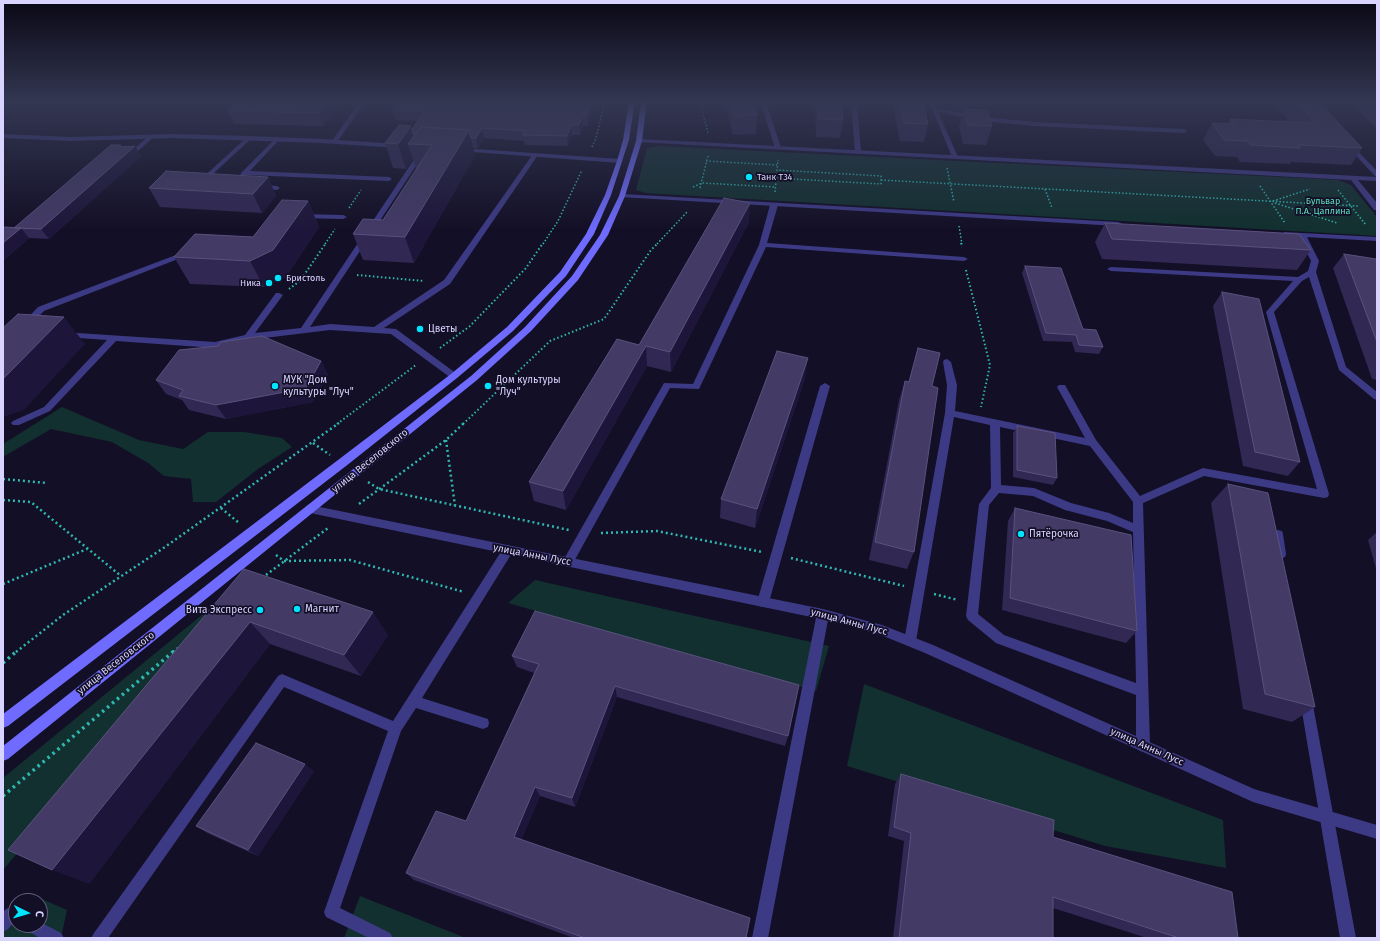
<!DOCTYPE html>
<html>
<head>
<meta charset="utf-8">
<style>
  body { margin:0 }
  #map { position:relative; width:1380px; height:941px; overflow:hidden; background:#130f26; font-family:"Fira Sans",sans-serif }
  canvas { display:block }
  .frame { position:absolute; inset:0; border:4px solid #d9d4ff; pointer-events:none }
  .north { position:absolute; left:8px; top:893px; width:40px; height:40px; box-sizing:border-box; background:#130f26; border:1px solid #625e7d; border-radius:50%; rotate:95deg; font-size:11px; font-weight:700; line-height:16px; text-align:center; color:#d9d4ff }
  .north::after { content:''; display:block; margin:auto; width:14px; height:18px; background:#00e5ff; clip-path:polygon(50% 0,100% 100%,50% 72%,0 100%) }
</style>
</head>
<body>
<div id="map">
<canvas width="1380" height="941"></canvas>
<div class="frame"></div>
<div class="north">С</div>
</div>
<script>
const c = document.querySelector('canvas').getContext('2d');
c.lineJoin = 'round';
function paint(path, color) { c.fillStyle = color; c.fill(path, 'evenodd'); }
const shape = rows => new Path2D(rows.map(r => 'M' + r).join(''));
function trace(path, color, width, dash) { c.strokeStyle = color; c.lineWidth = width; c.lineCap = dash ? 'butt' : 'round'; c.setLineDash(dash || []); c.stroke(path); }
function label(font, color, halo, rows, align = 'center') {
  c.font = font + ' "Fira Sans",sans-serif'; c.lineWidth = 3.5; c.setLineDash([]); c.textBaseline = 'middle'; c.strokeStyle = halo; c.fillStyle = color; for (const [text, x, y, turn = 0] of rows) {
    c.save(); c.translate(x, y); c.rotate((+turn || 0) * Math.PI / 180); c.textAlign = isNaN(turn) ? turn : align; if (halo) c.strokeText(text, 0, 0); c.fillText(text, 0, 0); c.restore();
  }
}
const green = shape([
  [659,146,1338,180,1351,185,1377,217,1377,236,646,193,636,190,647,148],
  [62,407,139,440,183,449,208,432,244,432,282,438,292,447,258,469,216,502,193,502,191,479,164,476,148,463,112,442,51,429,3,457,3,444],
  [535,580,829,646,816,691,508,603],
  [214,605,223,611,3,870,3,778],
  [864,684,1223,820,1226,868,1105,846,847,766],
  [28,893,67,910,61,938,3,938,3,924,16,908,16,925,40,925,40,901,22,901],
  [360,896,466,938,344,938]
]);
const pathFar3 = shape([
  [700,101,708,133],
  [592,147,596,138,605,101],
  [706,161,777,165],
  [947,168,954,202],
  [776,178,881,184,881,176,777,170],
  [881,180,1358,206],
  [1260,186,1285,223],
  [693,187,702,183,776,187],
  [700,188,708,156],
  [1045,189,1052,208],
  [1338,190,1366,225],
  [775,192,778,160],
  [1273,201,1310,189],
  [1275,203,1337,223],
  [349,208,361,190],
  [959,226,962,244],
  [325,244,335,229],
  [543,244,558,221,582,170],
  [657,244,688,211]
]);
const pathFar2 = shape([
  [961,243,962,247],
  [966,270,990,365,981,407],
  [357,275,424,281],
  [289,289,300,281,326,243],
  [440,348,470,326,526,268,543,243],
  [337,424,416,365],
  [463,424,550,341,604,319,651,250,658,243]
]);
const pathFar1 = shape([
  [446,440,455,506],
  [313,443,330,455],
  [3,479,47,483],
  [368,482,379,489,569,530],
  [3,500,31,502,121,576],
  [359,504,446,440,464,423],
  [221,508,239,523],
  [601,533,657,531,762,552],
  [276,555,284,561,350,560,464,592],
  [791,558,904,586],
  [262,578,328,528],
  [3,584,87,549],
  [934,594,958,600],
  [16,652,63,615,165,547,339,423],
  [173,652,178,648]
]);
const path = shape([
  [3,663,17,651],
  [3,796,174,651]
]);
const lane = shape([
  [360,101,366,101,337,142,333,142,332,141,360,101],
  [760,101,766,101,781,148,780,149,775,148,760,101],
  [851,101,857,101,861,152,858,154,855,152,851,101],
  [929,101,935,101,937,108,983,117,1035,122,1184,129,1187,131,1184,133,1035,126,983,121,938,112,958,157,955,159,952,157,929,101],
  [149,136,154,137,132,156,128,156,128,154,149,136],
  [247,137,252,138,202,184,198,184,198,182,247,137],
  [277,137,279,138,279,140,250,171,389,177,392,179,389,181,247,175,241,176,240,175,242,172,277,137],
  [1349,143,1351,144,1377,171,1377,177,1375,176,1347,146,1347,144,1349,143],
  [422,150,425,152,310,327,330,324,374,327,444,280,533,154,537,154,538,155,450,284,384,328,396,329,457,374,458,376,457,378,451,378,391,334,330,330,248,340,215,348,116,341,50,411,19,425,13,425,11,423,13,421,44,407,107,340,65,337,62,336,61,334,62,332,215,342,245,335,276,293,279,293,283,295,255,333,301,328,419,152,422,150],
  [260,185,277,186,280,188,277,190,258,188,258,186,260,185],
  [774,203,778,205,767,243,964,257,968,259,964,261,766,247,699,389,670,388,572,565,568,567,564,565,562,562,564,559,664,383,693,384,759,245,770,205,774,203],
  [300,214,343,215,347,217,343,219,303,218,299,216,300,214],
  [1299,233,1305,233,1319,261,1316,272,1346,367,1377,392,1377,400,1374,399,1339,370,1309,277,1302,281,1274,312,1329,494,1328,497,1324,498,1204,476,1143,503,1150,745,1148,750,1143,752,1138,750,1136,745,1136,695,996,643,968,620,966,616,979,504,991,488,990,425,954,417,916,641,914,645,910,646,906,645,904,641,945,413,947,385,943,362,944,360,947,359,951,362,957,385,955,411,1085,438,1057,387,1059,385,1065,385,1096,440,1140,496,1203,468,1317,489,1266,312,1293,281,1111,271,1107,269,1111,267,1298,277,1308,271,1311,261,1298,235,1299,233],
  [1000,427,1090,446,1133,502,1133,523,1109,513,1071,503,1034,488,1001,485,1000,427],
  [999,493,1033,496,1065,510,1107,521,1133,532,1136,683,1004,635,978,614,989,505,999,493],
  [184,252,190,252,191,254,44,311,30,325,27,326,23,323,38,307,184,252],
  [825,383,830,386,769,602,767,606,763,607,759,606,757,602,820,386,825,383],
  [1278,530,1282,531,1283,534,1286,554,1285,557,1281,559,1277,557,1276,554,1273,534,1274,531,1278,530],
  [508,545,512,547,513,550,512,553,422,698,488,719,489,723,488,727,483,729,416,708,401,731,340,908,390,933,393,938,369,938,326,917,324,912,388,731,284,687,108,938,91,938,94,933,278,676,282,674,393,721,504,547,508,545],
  [1306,694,1310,696,1312,700,1356,938,1340,938,1300,700,1302,696,1306,694],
  [11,907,16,909,16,924,13,923,8,929,3,932,3,912,6,909,11,907],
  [40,922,61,933,64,938,40,938,26,930,23,925,40,925,40,922]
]);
const street = shape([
  [3,134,70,137,172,134,249,136,322,139,399,144,402,146,399,148,322,143,172,138,70,141,3,138,3,134],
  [639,139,1377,177,1377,181,1358,180,1377,203,1377,210,1374,210,1351,180,637,142,636,141,639,139],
  [461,148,620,159,623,161,620,163,459,151,458,150,461,148],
  [622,194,1118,222,1122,224,1118,226,620,197,619,196,622,194],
  [1284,232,1377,237,1377,241,1287,236,1283,234,1284,232],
  [310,505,823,609,882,625,933,645,1254,789,1377,825,1377,839,1253,802,925,653,881,635,828,620,768,938,752,938,816,618,310,513,306,512,305,509,306,506,310,505]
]);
const secondary = shape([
  [629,101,635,101,629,140,611,195,594,234,566,276,513,331,457,378,346,466,8,726,3,728,3,714,338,460,451,374,507,327,560,272,586,234,605,195,617,161,623,140,629,101],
  [641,101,647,101,642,141,625,196,608,235,578,280,531,331,477,380,8,759,3,761,3,746,471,376,525,327,572,276,600,235,619,196,636,141,641,101]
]);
const wall = shape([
  [342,101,324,126,234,124,228,111],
  [595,101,588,126,583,126,580,135,572,135,568,146,525,145,524,141,484,138,478,148,473,148,475,155,414,263,363,260,353,234,383,220,416,170,413,159,406,169,393,168,385,143,412,129,418,121,395,120,392,110],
  [725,101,753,101,757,115,756,134,733,135],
  [815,101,841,101,843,120,840,138,816,137],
  [892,101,923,101,928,124,924,142,900,141],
  [1272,101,1318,101,1362,148,1351,165,1291,162,1290,164,1240,162,1237,157,1215,156,1203,140,1212,123,1227,124,1230,119,1290,122],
  [1349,101,1377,101,1377,129],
  [964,109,992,126,986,145,963,144,959,127],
  [135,146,141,156,49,239,29,238,3,261,3,227,14,228,122,147],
  [268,177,276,196,262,213,160,207,149,188],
  [308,201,319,227,286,277,264,287,190,284,174,257,253,237],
  [749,222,671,372,647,366,566,510,534,501,529,482,639,345],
  [1105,223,1311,250,1297,270,1102,259,1095,242],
  [1344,254,1377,261,1377,380,1372,379,1333,268],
  [1025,266,1083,329,1103,347,1099,354,1075,352,1072,342,1043,341,1022,273],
  [1222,292,1300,462,1288,476,1243,466,1213,306],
  [218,346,321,361,328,375,313,402,226,419,189,410,182,400,166,394,156,380],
  [918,348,932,386,914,552,907,569,869,560,899,400,905,381,909,382],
  [805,378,755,528,720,518,721,499],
  [1017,426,1057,478,1053,485,1013,477,1013,433],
  [1228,484,1315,707,1292,722,1243,709,1211,503],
  [1015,508,1137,631,1126,643,1002,610,1008,521],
  [1377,532,1377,572,1368,540],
  [244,569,388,635,361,676,270,644,89,884],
  [512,656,788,736,785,746,617,697,575,807,540,796,521,840,746,938,574,938,414,880,406,873,466,821,534,673,517,667],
  [314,771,258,856,207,833,196,826],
  [901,774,1053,837,1238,938,1147,938,1053,908,1053,938,893,938,904,841,888,836,895,784]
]);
const shadedWall = shape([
  [329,101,342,101,324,126,319,113],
  [591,101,595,101,588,126,587,116],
  [582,116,583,126,580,135,579,125],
  [571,125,572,135,568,146,567,136],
  [411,126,416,145,408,144,413,159,406,169,398,144],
  [482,128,484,138,478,148,476,138],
  [469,130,475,155,414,263,405,237],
  [135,146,141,156,49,239,41,229],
  [3,170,6,174,3,176],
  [268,177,276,196,262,213,253,194],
  [308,201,319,227,286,277,264,287,250,261],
  [750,203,749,222,671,372,670,352],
  [21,228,29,238,3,261,3,243],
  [64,317,85,344,24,410,3,417,3,379],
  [646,346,647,366,566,510,563,491],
  [808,358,805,378,755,528,757,509],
  [321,361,328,375,313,402,226,419,216,405],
  [373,612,388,635,361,676,344,655],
  [250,622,270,644,89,884,52,870],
  [615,686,617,697,575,807,572,798],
  [305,764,314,771,258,856,248,850],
  [535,787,540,796,519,846,514,837]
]);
const building = shape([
  [238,101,329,101,319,113,228,111,238,101],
  [399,101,591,101,587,116,582,116,579,125,571,125,567,136,523,135,525,131,482,128,476,138,471,138,469,130,421,127,416,134,413,134,412,129,425,112,392,110,399,101],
  [730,101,753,101,757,115,734,116,730,101],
  [818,101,841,101,843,120,819,119,818,101],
  [900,101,923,101,928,124,904,123,900,101],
  [1295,101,1318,101,1362,148,1298,145,1300,148,1250,145,1247,141,1224,140,1212,123,1234,124,1230,119,1315,123,1295,101],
  [964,109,987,110,992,126,968,125,964,109],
  [399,125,411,126,398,144,385,143,399,125],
  [421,127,469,130,405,237,353,234,363,219,383,220,432,145,408,144,421,127],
  [111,145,120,145,122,147,135,146,41,229,14,228,111,145],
  [166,171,268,177,253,194,149,188,166,171],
  [724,198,750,203,670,352,646,346,563,491,529,482,617,339,639,345,724,198],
  [282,200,308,201,273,250,250,261,174,257,195,234,253,237,282,200],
  [1105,223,1299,234,1311,250,1112,239,1105,223],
  [3,227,21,228,3,243,3,227],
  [1344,254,1376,259,1377,261,1377,342,1344,254],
  [1025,266,1061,268,1083,329,1096,330,1103,347,1079,345,1076,335,1046,333,1025,266],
  [1222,292,1259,299,1300,462,1255,452,1222,292],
  [18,314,64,317,3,379,3,328,18,314],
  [262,336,321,361,306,388,216,405,179,396,183,390,156,380,179,350,218,346,221,342,262,336],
  [918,348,940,353,932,386,938,388,914,552,875,542,905,381,909,382,918,348],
  [777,351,808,358,757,509,721,499,777,351],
  [1017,426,1055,433,1057,478,1017,470,1017,426],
  [1228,484,1268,493,1315,707,1265,694,1228,484],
  [1015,508,1131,535,1137,631,1010,598,1015,508],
  [244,569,373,612,344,655,250,622,52,870,8,850,244,569],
  [535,611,799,685,788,736,615,686,572,798,535,787,514,837,750,918,746,938,585,938,406,873,436,811,466,821,539,664,512,656,535,611],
  [256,743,305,764,248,850,196,826,256,743],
  [901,774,1054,820,1053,837,1232,892,1238,938,1179,938,1053,897,1053,938,899,938,911,833,894,827,901,774]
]);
const markers = [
  [749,177,4,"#00e5ff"],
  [278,278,4,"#00e5ff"],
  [269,283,4,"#00e5ff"],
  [420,329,4,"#00e5ff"],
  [275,386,4,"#00e5ff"],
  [488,386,4,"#00e5ff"],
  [1021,534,4,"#00e5ff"],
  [297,609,4,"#00e5ff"],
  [260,610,4,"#00e5ff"]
];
const farPoinames = [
  ["Танк T34",757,177],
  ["Бристоль",286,278],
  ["Ника",261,283,"right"]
];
const farParknames = [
  ["Бульвар",1323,201],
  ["П.А. Цаплина",1323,211]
];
const poiNames = [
  ["Цветы",428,329],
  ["МУК \"Дом",283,380],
  ["культуры \"Луч\"",283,392],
  ["Дом культуры",496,380],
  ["\"Луч\"",496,392],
  ["Пятёрочка",1029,534],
  ["Магнит",305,609],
  ["Вита Экспресс",252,610,"right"]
];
const streetNames = [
  ["улица Веселовского",370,461,-39],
  ["улица Анны Лусс",532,555,11],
  ["улица Анны Лусс",849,622,15],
  ["улица Веселовского",116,663,-38],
  ["улица Анны Лусс",1147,747,24]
];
paint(green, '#12302f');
trace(pathFar3, '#2fb8b0', 1.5, [1.5, 2]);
trace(pathFar2, '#2fb8b0', 2, [1.5, 2.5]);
trace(pathFar1, '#2fb8b0', 2.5, [2, 3]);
trace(path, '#2fb8b0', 3.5, [2.5, 4]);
paint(lane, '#3d3a85');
paint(street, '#3d3a85');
paint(secondary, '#6f6bff');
paint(wall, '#312854');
paint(shadedWall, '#1d163a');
paint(building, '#433a66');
trace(building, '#5a527e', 1);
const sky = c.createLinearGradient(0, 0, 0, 232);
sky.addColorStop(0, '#0a0815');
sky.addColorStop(0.44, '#333752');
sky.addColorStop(1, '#33375200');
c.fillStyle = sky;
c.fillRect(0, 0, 1380, 232);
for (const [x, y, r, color] of markers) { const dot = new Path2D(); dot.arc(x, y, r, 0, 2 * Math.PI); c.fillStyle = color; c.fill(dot); trace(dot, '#130f26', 1.5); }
label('9px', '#d9d4ff', '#130f26', farPoinames, 'left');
label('9px', '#5fe0c0', '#130f26', farParknames);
label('10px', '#d9d4ff', '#130f26', poiNames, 'left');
label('10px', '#d9d4ff', '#130f26', streetNames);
</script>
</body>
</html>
